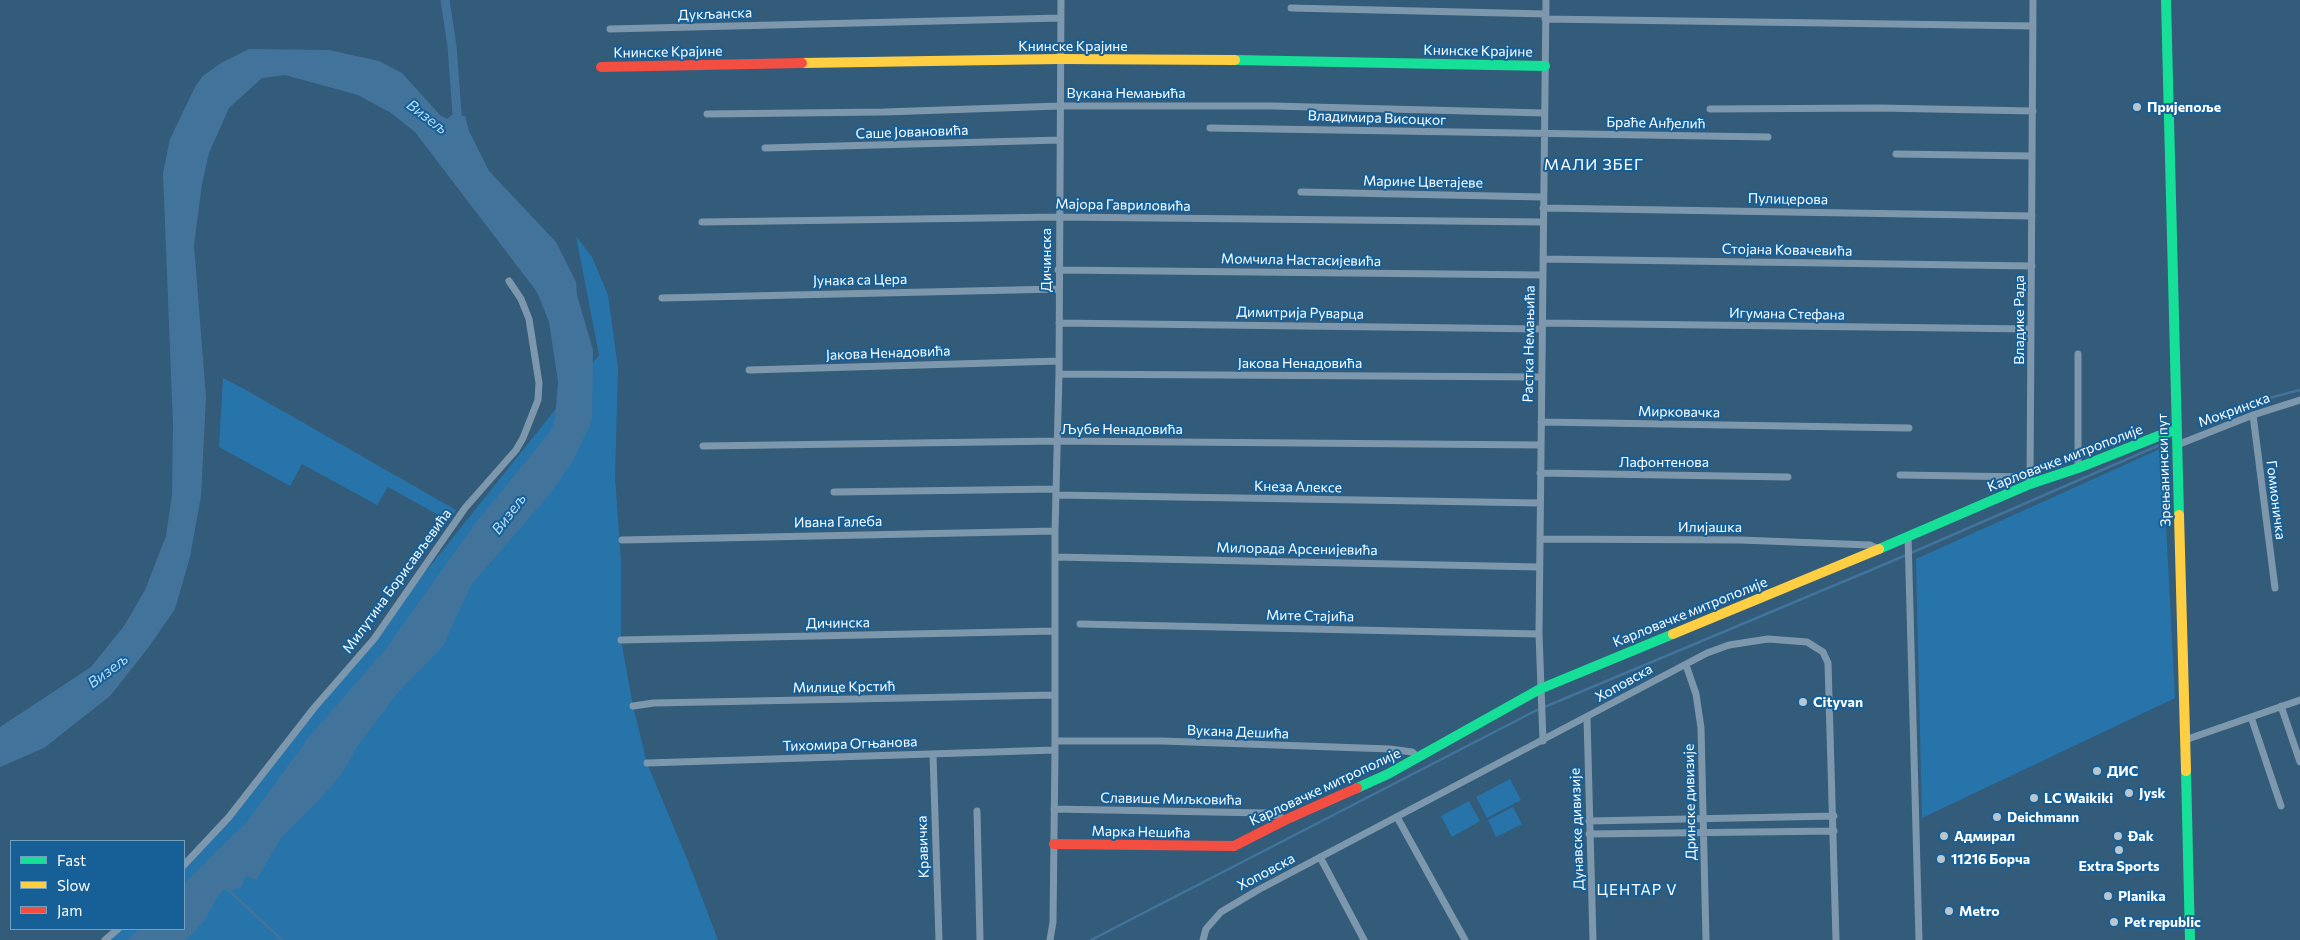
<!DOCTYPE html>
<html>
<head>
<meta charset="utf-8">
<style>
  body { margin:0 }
  #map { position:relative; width:2300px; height:940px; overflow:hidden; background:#335b7a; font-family:Commissioner,sans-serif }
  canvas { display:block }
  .legend { position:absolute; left:10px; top:840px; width:175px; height:90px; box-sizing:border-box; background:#165f97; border:1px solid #739fc1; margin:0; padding:6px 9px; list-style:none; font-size:15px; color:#fff }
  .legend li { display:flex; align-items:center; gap:10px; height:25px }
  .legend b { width:25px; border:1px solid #739fc1 }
</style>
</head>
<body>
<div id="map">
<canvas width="2300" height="940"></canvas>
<ul class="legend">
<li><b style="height:6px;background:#16e098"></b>Fast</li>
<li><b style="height:6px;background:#ffcf43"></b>Slow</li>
<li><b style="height:6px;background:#f24e42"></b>Jam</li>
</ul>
</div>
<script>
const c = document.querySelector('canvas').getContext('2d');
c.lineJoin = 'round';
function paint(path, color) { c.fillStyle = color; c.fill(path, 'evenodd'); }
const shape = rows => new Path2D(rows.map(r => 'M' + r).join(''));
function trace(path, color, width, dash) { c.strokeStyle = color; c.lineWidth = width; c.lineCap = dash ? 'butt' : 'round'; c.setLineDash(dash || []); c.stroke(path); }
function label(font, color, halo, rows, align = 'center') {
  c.font = font + ' Commissioner,sans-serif'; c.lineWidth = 4; c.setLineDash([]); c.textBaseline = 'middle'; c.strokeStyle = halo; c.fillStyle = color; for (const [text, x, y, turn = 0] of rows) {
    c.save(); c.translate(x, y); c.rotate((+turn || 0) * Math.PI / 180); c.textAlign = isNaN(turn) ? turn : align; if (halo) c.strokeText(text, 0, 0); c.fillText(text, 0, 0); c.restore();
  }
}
const green = shape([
  [576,236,592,257,608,295,618,368,615,477,621,560,621,640,633,706,647,763,688,861,718,940,105,940,118,929,184,929,184,865,229,817,599,355],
  [223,378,246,390,456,510,449,521,388,487,377,505,302,464,290,486,219,447],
  [2162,448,2175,698,1922,818,1916,559],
  [1510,779,1521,800,1487,818,1476,797],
  [1469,801,1480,821,1452,837,1441,816],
  [1513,807,1522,824,1496,837,1488,820]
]);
const water = shape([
  [249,49,329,50,379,61,402,73,440,115,447,119,452,115,465,116,469,131,489,171,556,242,576,282,577,295,593,350,592,421,571,464,548,496,471,585,443,646,400,690,358,745,343,772,322,797,282,837,256,880,247,876,244,879,242,887,233,890,224,890,218,896,204,921,186,940,127,940,139,929,184,929,184,884,248,821,309,737,385,650,474,525,550,432,555,420,558,382,554,355,549,322,537,292,415,132,391,113,358,95,285,75,262,78,229,108,209,153,202,184,194,245,206,397,201,496,190,557,175,609,148,648,110,696,44,748,0,767,0,727,91,667,124,626,145,590,166,536,172,495,173,424,163,173,170,139,196,85,203,76,221,63]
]);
const stream = shape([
  [2230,414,2273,397,2300,390],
  [227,889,282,940],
  [1091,940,1535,711,1890,562,2162,444]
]);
const canal = shape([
  [445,0,452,46,458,127]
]);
const street = shape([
  [1291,8,1546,14],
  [1545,19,2033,26],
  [610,29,1060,18],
  [1710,109,1880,108,2033,111],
  [707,114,884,112,1060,106,1273,106,1544,113],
  [1210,128,1768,137],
  [765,148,1060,140],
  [1896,154,2032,156],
  [1301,192,1543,197],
  [1543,208,2032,216],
  [702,222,1058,217,1543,222],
  [1543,259,2032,266],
  [1058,270,1543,275],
  [662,298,1058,289],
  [1059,323,1542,329],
  [1542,323,2031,329],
  [749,370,1059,361],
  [1059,374,1541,377],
  [2253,415,2275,588],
  [1541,422,1909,428],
  [2177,445,2253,415,2300,400],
  [703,446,1057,441,1541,445],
  [2078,468,2078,354],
  [1540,473,1788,477],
  [1900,475,2030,477],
  [2030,484,2033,0],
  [834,492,1056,489],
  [1056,495,1540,503],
  [1908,536,1919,940],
  [1540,539,1740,540,1870,545,1878,549],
  [622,540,1055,531],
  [1055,557,1539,567],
  [1080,624,1539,634],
  [621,640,1055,631],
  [1686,665,1696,694,1701,728,1706,940],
  [633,706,654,703,1055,695],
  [2281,706,2300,762],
  [2251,717,2281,806],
  [1587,718,1593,940],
  [2185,740,2300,700],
  [1055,741,1162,741,1390,749,1412,752,1418,757],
  [1543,741,1539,634,1546,0],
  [933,754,939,940],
  [647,763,1055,750],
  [1054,809,1265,813,1279,816,1285,820],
  [977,811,980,940],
  [1397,817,1465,940],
  [1589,821,1834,816],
  [1589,834,1834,831],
  [1320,857,1364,940],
  [184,865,229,817,314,708,374,639,465,508,516,450,523,438,538,400,539,383,529,319,521,299,509,281],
  [105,940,118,929],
  [1050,940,1053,922,1055,750,1055,531,1059,374,1061,0],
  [1203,940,1206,929,1221,912,1258,890,1707,653,1729,645,1768,639,1807,642,1823,652,1828,663,1836,940]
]);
const fast = shape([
  [2166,0,2179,515],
  [1235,60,1545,66],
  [1879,549,2030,484,2078,468,2176,429],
  [2186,771,2190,940],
  [1357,788,1388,774,1540,689,1673,634]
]);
const slow = shape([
  [802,63,1059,59,1235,60],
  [2179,515,2186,771],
  [1673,634,1879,549]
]);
const jam = shape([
  [601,67,802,63],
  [1054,844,1234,846,1285,820,1357,788]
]);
const markers = [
  [2137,107,5,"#b8c6d0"],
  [1803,702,5,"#b8c6d0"],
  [2097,771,5,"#b8c6d0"],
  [2129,793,5,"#b8c6d0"],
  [2034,798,5,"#b8c6d0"],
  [1997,817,5,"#b8c6d0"],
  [1944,836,5,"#b8c6d0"],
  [2118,836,5,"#b8c6d0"],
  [2119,850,5,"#b8c6d0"],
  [1941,859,5,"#b8c6d0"],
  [2108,896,5,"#b8c6d0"],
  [1949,911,5,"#b8c6d0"],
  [2114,922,5,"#b8c6d0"]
];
const streetNames = [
  ["Дукљанска",715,14,-2],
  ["Книнске Крајине",1073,46],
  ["Книнске Крајине",1478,51,1],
  ["Книнске Крајине",668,52,-1],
  ["Вукана Немањића",1126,93],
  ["Владимира Висоцког",1377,118,2],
  ["Браће Анђелић",1656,123,1],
  ["Саше Јовановића",912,132,-2],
  ["Марине Цветајеве",1423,182,1],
  ["Пулицерова",1788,199,1],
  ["Мајора Гавриловића",1123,205,1],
  ["Стојана Ковачевића",1787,250,1],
  ["Дичинска",1046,260,-90],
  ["Момчила Настасијевића",1301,260,1],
  ["Јунака са Цера",860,280,-1],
  ["Димитрија Руварца",1300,313,1],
  ["Игумана Стефана",1787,314,1],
  ["Владике Рада",2019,320,-90],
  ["Растка Немањића",1529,344,-89],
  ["Јакова Ненадовића",888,353,-2],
  ["Јакова Ненадовића",1300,363],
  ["Мокринска",2234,410,-20],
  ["Мирковачка",1679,412,1],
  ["Љубе Ненадовића",1122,429],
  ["Карловачке митрополије",2065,458,-21],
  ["Лафонтенова",1664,462],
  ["Зрењанински пут",2164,470,-92],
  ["Кнеза Алексе",1298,487,1],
  ["Гомионичка",2276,500,83],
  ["Ивана Галеба",838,522,-1],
  ["Илијашка",1710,527],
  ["Милорада Арсенијевића",1297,549,1],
  ["Милутина Борисављевића",397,581,-54],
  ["Карловачке митрополије",1690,612,-22],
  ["Мите Стајића",1310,616,1],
  ["Дичинска",838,623,-1],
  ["Хоповска",1624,683,-29],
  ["Милице Крстић",844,687,-1],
  ["Вукана Дешића",1238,732,2],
  ["Тихомира Огњанова",850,744,-2],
  ["Карловачке митрополије",1325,787,-25],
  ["Славише Миљковића",1171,799,1],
  ["Дринске дивизије",1690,802,-91],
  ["Дунавске дивизије",1577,829,-92],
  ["Марка Нешића",1141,832,1],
  ["Кравичка",923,847,-92],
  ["Хоповска",1266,872,-28]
];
const poiNames = [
  ["Пријепоље",2147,107],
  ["Cityvan",1813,702],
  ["ДИС",2107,771],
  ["Jysk",2139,793],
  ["LC Waikiki",2044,798],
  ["Deichmann",2007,817],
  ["Адмирал",1954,836],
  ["Đak",2128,836],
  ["11216 Борча",1951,859],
  ["Extra Sports",2119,866,"center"],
  ["Planika",2118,896],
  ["Metro",1959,911],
  ["Pet republic",2124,922]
];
const waterNames = [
  ["Визељ",427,117,37],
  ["Визељ",509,514,-53],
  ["Визељ",108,671,-37]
];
const neighbourhoodNames = [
  ["ЦЕНТАР V",1637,890]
];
const quarterNames = [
  ["МАЛИ ЗБЕГ",1594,165]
];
paint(green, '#2774ab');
paint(water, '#42749b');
trace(stream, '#42749b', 2.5);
trace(canal, '#42749b', 9);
trace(street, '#7d97ad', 7);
trace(fast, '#16e098', 10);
trace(slow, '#ffcf43', 10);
trace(jam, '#f24e42', 10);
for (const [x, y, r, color] of markers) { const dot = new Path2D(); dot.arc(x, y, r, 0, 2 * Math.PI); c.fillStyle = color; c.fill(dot); trace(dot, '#165f97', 2); }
label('14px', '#fff', '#165f97', streetNames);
label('bold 14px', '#fff', '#165f97', poiNames, 'left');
label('italic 15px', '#b4dcf8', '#165f97', waterNames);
c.letterSpacing = '1px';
label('15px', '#fff', '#165f97', neighbourhoodNames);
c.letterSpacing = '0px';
c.letterSpacing = '1px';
label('16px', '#fff', '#165f97', quarterNames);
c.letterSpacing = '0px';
</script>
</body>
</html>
